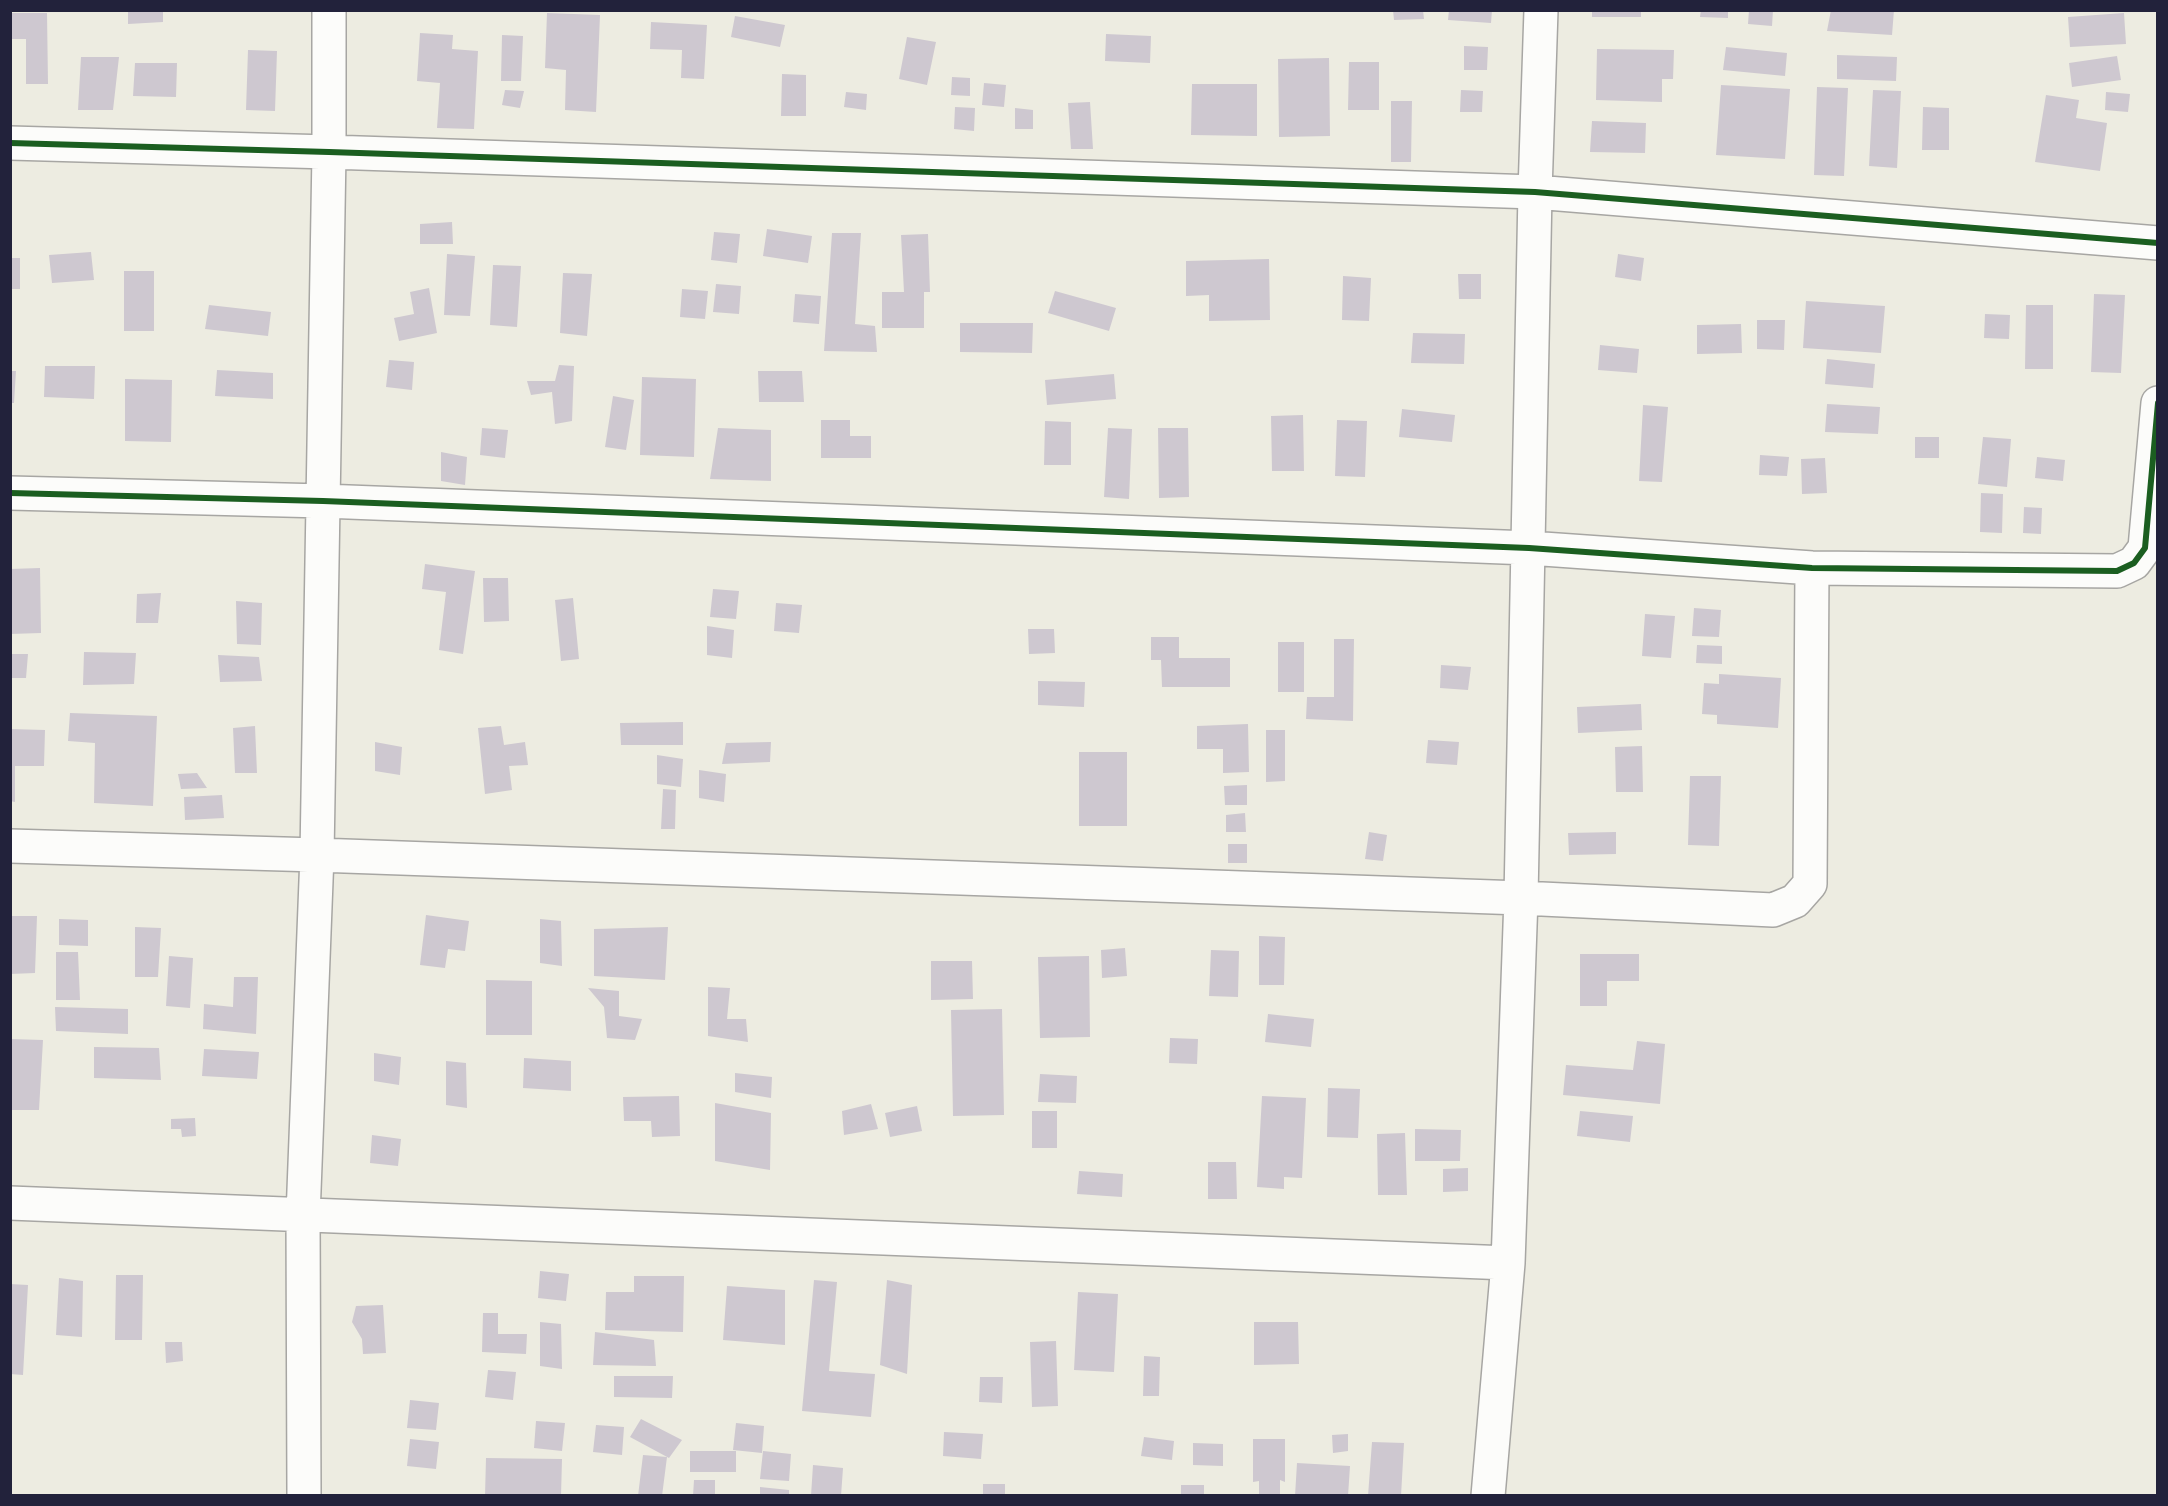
<!DOCTYPE html>
<html>
<head>
<meta charset="utf-8">
<style>
  body { margin:0 }
  #map { position:relative; width:2168px; height:1506px; overflow:hidden; background:#edece1; font-family:"IM FELL Double Pica",serif }
  canvas { display:block }
  .frame { position:absolute; inset:0; border:12px solid #22223b; pointer-events:none }
</style>
</head>
<body>
<div id="map">
<canvas width="2168" height="1506"></canvas>
<div class="frame"></div>
</div>
<script>
const c = document.querySelector('canvas').getContext('2d');
c.lineJoin = 'round';
function paint(path, color) { c.fillStyle = color; c.fill(path, 'evenodd'); }
const shape = rows => new Path2D(rows.map(r => 'M' + r).join(''));
function trace(path, color, width, dash) { c.strokeStyle = color; c.lineWidth = width; c.lineCap = dash ? 'butt' : 'round'; c.setLineDash(dash || []); c.stroke(path); }
const building = shape([
  [128,10,163,10,163,22,128,24],
  [1393,10,1423,10,1424,19,1394,20],
  [1449,10,1492,10,1491,23,1448,20],
  [1592,10,1641,10,1641,17,1592,17],
  [1701,10,1728,10,1728,18,1700,17],
  [1749,10,1773,10,1772,26,1748,24],
  [1831,10,1894,10,1892,35,1827,31],
  [10,13,47,13,48,84,26,84,26,39,10,39],
  [547,13,600,15,596,112,565,110,566,70,545,68],
  [2124,13,2126,44,2070,47,2068,17],
  [735,16,785,25,780,47,731,37],
  [651,22,707,25,704,79,681,78,682,50,650,49],
  [420,33,453,35,452,49,478,51,474,129,437,128,440,83,417,81],
  [1106,34,1151,36,1150,63,1105,61],
  [502,35,523,36,521,81,501,81],
  [907,37,936,42,927,85,899,79],
  [1464,46,1488,47,1487,70,1464,70],
  [1726,47,1787,53,1785,76,1723,70],
  [1597,49,1674,50,1673,79,1662,79,1662,102,1596,100],
  [248,50,277,51,275,111,246,110],
  [1837,55,1897,57,1896,81,1837,79],
  [2117,56,2121,80,2072,87,2069,63],
  [81,57,119,57,113,110,78,110],
  [1329,58,1330,136,1279,137,1278,59],
  [1349,62,1379,62,1379,110,1348,110],
  [135,63,177,63,176,97,133,96],
  [782,74,806,75,806,116,781,116],
  [952,77,970,78,970,96,951,95],
  [984,83,1006,85,1004,107,982,105],
  [1192,84,1257,84,1257,136,1191,135],
  [1721,85,1790,89,1785,159,1716,155],
  [1817,87,1848,88,1844,176,1814,175],
  [505,90,524,91,520,108,502,105],
  [1461,90,1483,91,1482,112,1460,112],
  [1873,90,1901,91,1897,168,1869,166],
  [846,92,867,94,866,110,844,107],
  [2106,92,2130,94,2128,112,2105,110],
  [2046,95,2079,100,2076,118,2107,123,2100,171,2035,162],
  [1391,101,1412,101,1411,162,1391,162],
  [1090,102,1093,149,1071,149,1068,103],
  [955,107,975,108,974,131,954,129],
  [1923,107,1949,108,1949,150,1922,150],
  [1015,108,1033,110,1033,129,1015,129],
  [1592,121,1646,123,1645,153,1590,152],
  [452,222,453,244,420,244,420,224],
  [767,229,812,236,808,263,763,256],
  [714,232,740,234,737,263,711,260],
  [832,233,861,233,855,324,875,326,877,352,824,351],
  [928,234,930,292,924,292,924,328,882,328,882,292,904,292,901,235],
  [91,252,94,280,52,283,49,255],
  [447,254,475,256,470,316,444,315],
  [1618,254,1644,258,1641,281,1615,277],
  [10,258,20,258,20,289,10,289],
  [1269,259,1270,320,1209,321,1209,295,1186,296,1186,261],
  [493,265,521,266,517,327,490,325],
  [124,271,154,271,154,331,124,331],
  [563,273,592,274,587,336,560,333],
  [1458,274,1481,274,1481,299,1459,299],
  [1343,276,1371,278,1369,321,1342,320],
  [716,284,741,286,739,314,713,312],
  [429,288,437,333,399,341,394,318,414,314,410,292],
  [682,289,708,291,705,319,680,317],
  [1055,291,1116,308,1109,331,1048,313],
  [795,294,821,296,819,324,793,322],
  [2094,294,2125,295,2121,373,2091,372],
  [1806,301,1885,306,1881,353,1803,348],
  [209,305,271,312,268,336,205,329],
  [2026,305,2053,305,2053,369,2025,369],
  [1985,314,2010,315,2009,339,1984,338],
  [1757,320,1785,320,1784,350,1757,349],
  [960,323,1033,323,1032,353,960,352],
  [1741,324,1742,353,1697,354,1697,325],
  [1413,333,1465,334,1464,364,1411,363],
  [1600,345,1639,349,1637,373,1598,370],
  [1827,359,1875,364,1873,388,1825,384],
  [389,360,414,362,412,390,386,387],
  [559,365,574,366,572,421,555,424,552,392,531,395,527,381,555,381],
  [45,366,95,366,94,399,44,397],
  [217,370,273,373,273,399,215,396],
  [10,371,16,371,14,403,10,403],
  [758,371,802,371,804,402,759,402],
  [1114,374,1116,399,1047,405,1045,380],
  [642,377,696,379,694,457,640,455],
  [125,379,172,380,171,442,125,441],
  [613,396,634,400,626,450,605,447],
  [1827,404,1880,407,1878,434,1825,432],
  [1643,405,1668,407,1662,482,1639,481],
  [1402,409,1455,415,1452,442,1399,437],
  [1303,415,1304,471,1272,471,1271,416],
  [821,420,850,420,850,436,871,436,871,458,821,458],
  [1337,420,1367,421,1365,477,1335,476],
  [1045,421,1071,422,1071,465,1044,465],
  [482,428,508,430,505,458,480,455],
  [718,428,771,430,771,481,710,479],
  [1108,428,1132,429,1129,499,1104,497],
  [1158,428,1188,428,1189,497,1159,498],
  [1915,437,1939,437,1939,458,1915,458],
  [1983,437,2011,439,2007,487,1978,484],
  [441,452,467,457,465,485,441,481],
  [1760,455,1789,457,1787,476,1759,475],
  [2037,457,2065,460,2063,481,2035,478],
  [1825,458,1827,493,1802,494,1801,459],
  [1981,493,2003,494,2002,533,1980,532],
  [2024,507,2042,508,2041,534,2023,533],
  [425,564,475,571,463,654,439,650,446,592,422,589],
  [40,568,41,633,10,634,10,569],
  [483,578,508,578,509,621,484,622],
  [713,589,739,591,736,619,710,617],
  [161,593,158,623,136,623,137,594],
  [573,598,579,659,561,661,555,600],
  [236,601,262,603,261,645,237,644],
  [776,603,802,605,799,633,774,631],
  [1694,608,1721,610,1719,637,1692,636],
  [1645,614,1675,616,1671,658,1642,656],
  [707,626,734,630,732,658,707,655],
  [1028,629,1054,629,1055,653,1029,654],
  [1151,637,1179,637,1179,658,1230,658,1230,687,1162,687,1161,660,1151,660],
  [1334,639,1354,639,1353,721,1306,719,1307,697,1334,697],
  [1278,642,1304,642,1304,692,1278,692],
  [1697,645,1722,646,1722,664,1696,663],
  [84,652,136,653,134,684,83,685],
  [10,654,28,654,26,678,10,678],
  [218,655,259,657,262,681,220,682],
  [1441,665,1471,667,1468,690,1440,688],
  [1719,674,1781,678,1778,728,1717,724,1717,715,1702,714,1704,683,1719,684],
  [1038,681,1085,682,1084,707,1038,705],
  [1641,704,1642,730,1578,733,1577,707],
  [70,713,157,716,153,806,94,803,95,743,68,741],
  [683,722,683,745,621,745,620,723],
  [1248,724,1249,772,1223,773,1223,749,1197,749,1197,726],
  [255,726,257,773,235,773,233,728],
  [501,726,504,745,525,742,528,765,509,766,512,790,485,794,478,728],
  [10,729,45,730,44,766,15,766,15,802,10,801],
  [1266,730,1285,730,1285,781,1266,782],
  [1428,740,1459,742,1457,765,1426,763],
  [375,742,402,747,400,775,375,771],
  [771,742,770,762,722,764,726,743],
  [1642,746,1643,792,1616,792,1615,747],
  [1079,752,1127,752,1127,826,1079,826],
  [657,755,683,759,681,787,657,784],
  [699,770,726,774,724,802,699,798],
  [197,773,207,788,181,789,178,774],
  [1690,776,1721,776,1719,846,1688,845],
  [1247,785,1247,805,1225,805,1224,786],
  [663,789,676,790,675,829,661,829],
  [222,795,224,818,185,820,184,797],
  [1245,813,1246,832,1226,832,1226,815],
  [1369,832,1387,835,1383,861,1365,859],
  [1616,832,1616,854,1569,855,1568,833],
  [1228,844,1247,844,1247,863,1228,863],
  [426,915,469,921,465,951,448,949,445,968,420,965],
  [12,916,37,916,35,973,10,974],
  [59,919,88,920,88,946,59,945],
  [540,919,561,921,562,966,540,963],
  [135,927,161,928,158,977,135,977],
  [668,927,665,980,594,976,594,929],
  [1259,936,1285,937,1284,985,1259,985],
  [1125,948,1127,976,1102,978,1101,950],
  [1211,950,1239,951,1238,997,1209,996],
  [56,952,78,952,80,1000,56,1000],
  [1580,954,1639,954,1639,981,1607,981,1607,1006,1580,1006],
  [169,956,193,958,190,1008,166,1006],
  [1089,956,1090,1037,1040,1038,1038,957],
  [931,961,972,961,973,999,931,1000],
  [234,977,258,977,256,1034,203,1029,204,1004,233,1007],
  [486,980,532,981,532,1035,486,1035],
  [708,987,730,988,727,1019,746,1019,748,1042,708,1036],
  [588,988,619,991,619,1016,642,1019,635,1040,607,1038,604,1007],
  [55,1007,128,1009,128,1034,56,1031],
  [1002,1009,1004,1115,953,1116,951,1010],
  [1268,1014,1314,1019,1311,1047,1265,1042],
  [1170,1038,1198,1039,1197,1064,1169,1063],
  [10,1039,43,1040,39,1110,10,1110],
  [1637,1041,1665,1044,1660,1104,1563,1095,1566,1065,1633,1070],
  [94,1047,159,1048,161,1080,94,1078],
  [204,1049,259,1052,257,1079,202,1076],
  [374,1053,401,1057,399,1085,374,1081],
  [524,1058,571,1061,571,1091,523,1088],
  [446,1061,466,1063,467,1108,446,1105],
  [735,1073,772,1077,771,1098,735,1092],
  [1040,1074,1077,1076,1076,1103,1038,1102],
  [1328,1088,1360,1089,1358,1138,1327,1137],
  [679,1096,680,1136,652,1137,651,1121,624,1121,623,1097],
  [1262,1096,1306,1098,1302,1178,1284,1177,1284,1189,1257,1187],
  [715,1103,771,1113,770,1170,715,1161],
  [871,1104,878,1129,844,1135,842,1111],
  [917,1106,922,1131,890,1137,885,1113],
  [1032,1111,1057,1111,1057,1148,1032,1148],
  [1580,1111,1633,1116,1630,1142,1577,1136],
  [195,1118,196,1136,182,1137,181,1129,171,1129,171,1119],
  [1415,1129,1461,1130,1460,1161,1415,1161],
  [1405,1133,1407,1195,1378,1195,1377,1134],
  [372,1135,401,1139,398,1166,370,1163],
  [1208,1162,1236,1162,1237,1199,1208,1199],
  [1468,1168,1468,1191,1443,1192,1443,1169],
  [1079,1171,1123,1174,1122,1197,1077,1194],
  [540,1271,569,1274,566,1301,538,1298],
  [116,1275,143,1275,142,1340,115,1340],
  [634,1276,684,1276,683,1332,605,1330,606,1292,634,1292],
  [59,1278,83,1281,82,1337,56,1335],
  [814,1280,837,1282,829,1371,875,1374,871,1417,802,1411],
  [887,1280,912,1285,907,1374,880,1365],
  [10,1284,28,1285,23,1375,10,1374],
  [727,1286,785,1290,785,1345,723,1340],
  [1078,1292,1118,1294,1114,1372,1074,1370],
  [383,1305,386,1353,363,1354,362,1339,352,1322,356,1306],
  [483,1313,498,1313,498,1334,527,1334,526,1354,482,1352],
  [540,1322,561,1324,562,1369,540,1366],
  [1254,1322,1298,1322,1299,1364,1254,1365],
  [595,1332,654,1340,656,1366,593,1365],
  [1056,1341,1058,1406,1032,1407,1030,1342],
  [165,1342,182,1342,183,1361,166,1363],
  [1144,1356,1160,1357,1159,1396,1143,1396],
  [488,1370,516,1372,513,1400,485,1397],
  [614,1376,673,1376,672,1398,614,1397],
  [980,1377,1003,1377,1002,1403,979,1402],
  [410,1400,439,1403,436,1430,407,1428],
  [641,1419,682,1440,669,1458,630,1437],
  [536,1421,565,1423,562,1451,534,1448],
  [736,1423,764,1426,762,1453,733,1450],
  [596,1425,624,1427,622,1455,593,1452],
  [944,1432,983,1434,981,1459,943,1456],
  [1348,1434,1348,1451,1333,1453,1332,1435],
  [1144,1437,1174,1441,1172,1460,1141,1456],
  [410,1439,439,1442,436,1469,407,1466],
  [1253,1439,1285,1439,1285,1482,1280,1480,1280,1496,1259,1496,1259,1481,1253,1482],
  [1372,1442,1404,1443,1401,1496,1368,1496],
  [1193,1443,1223,1444,1223,1466,1193,1465],
  [690,1451,736,1451,736,1472,690,1472],
  [763,1451,791,1454,789,1481,760,1479],
  [643,1455,667,1457,662,1496,638,1496],
  [486,1458,562,1459,561,1496,485,1496],
  [1297,1463,1350,1466,1348,1496,1295,1496],
  [813,1465,843,1468,841,1496,811,1496],
  [694,1480,715,1480,715,1496,693,1496],
  [983,1484,1005,1484,1005,1496,983,1496],
  [1181,1485,1204,1485,1204,1496,1181,1496],
  [760,1487,789,1490,789,1496,760,1496]
]);
const minor = shape([
  [10,143,329,152,1535,192,2158,243],
  [10,493,323,501,1529,548,1812,568,2117,571,2134,563,2145,548,2158,403],
  [10,846,317,855,1521,898,1773,910,1795,901,1810,884,1812,568],
  [10,1203,1508,1263],
  [304,1496,303,1216,317,855,329,152,329,10],
  [1488,1496,1508,1263,1521,898,1535,192,1541,10]
]);
const cycleway = shape([
  [10,143,329,152,1535,192,2158,243],
  [10,493,323,501,1529,548,1812,568,2117,571,2134,563,2145,548,2158,403]
]);
paint(building, '#cec8d0');
trace(minor, '#a7a6a3', 36);
trace(minor, '#fcfcfa', 33);
trace(cycleway, '#1b5e20', 6);
</script>
</body>
</html>
